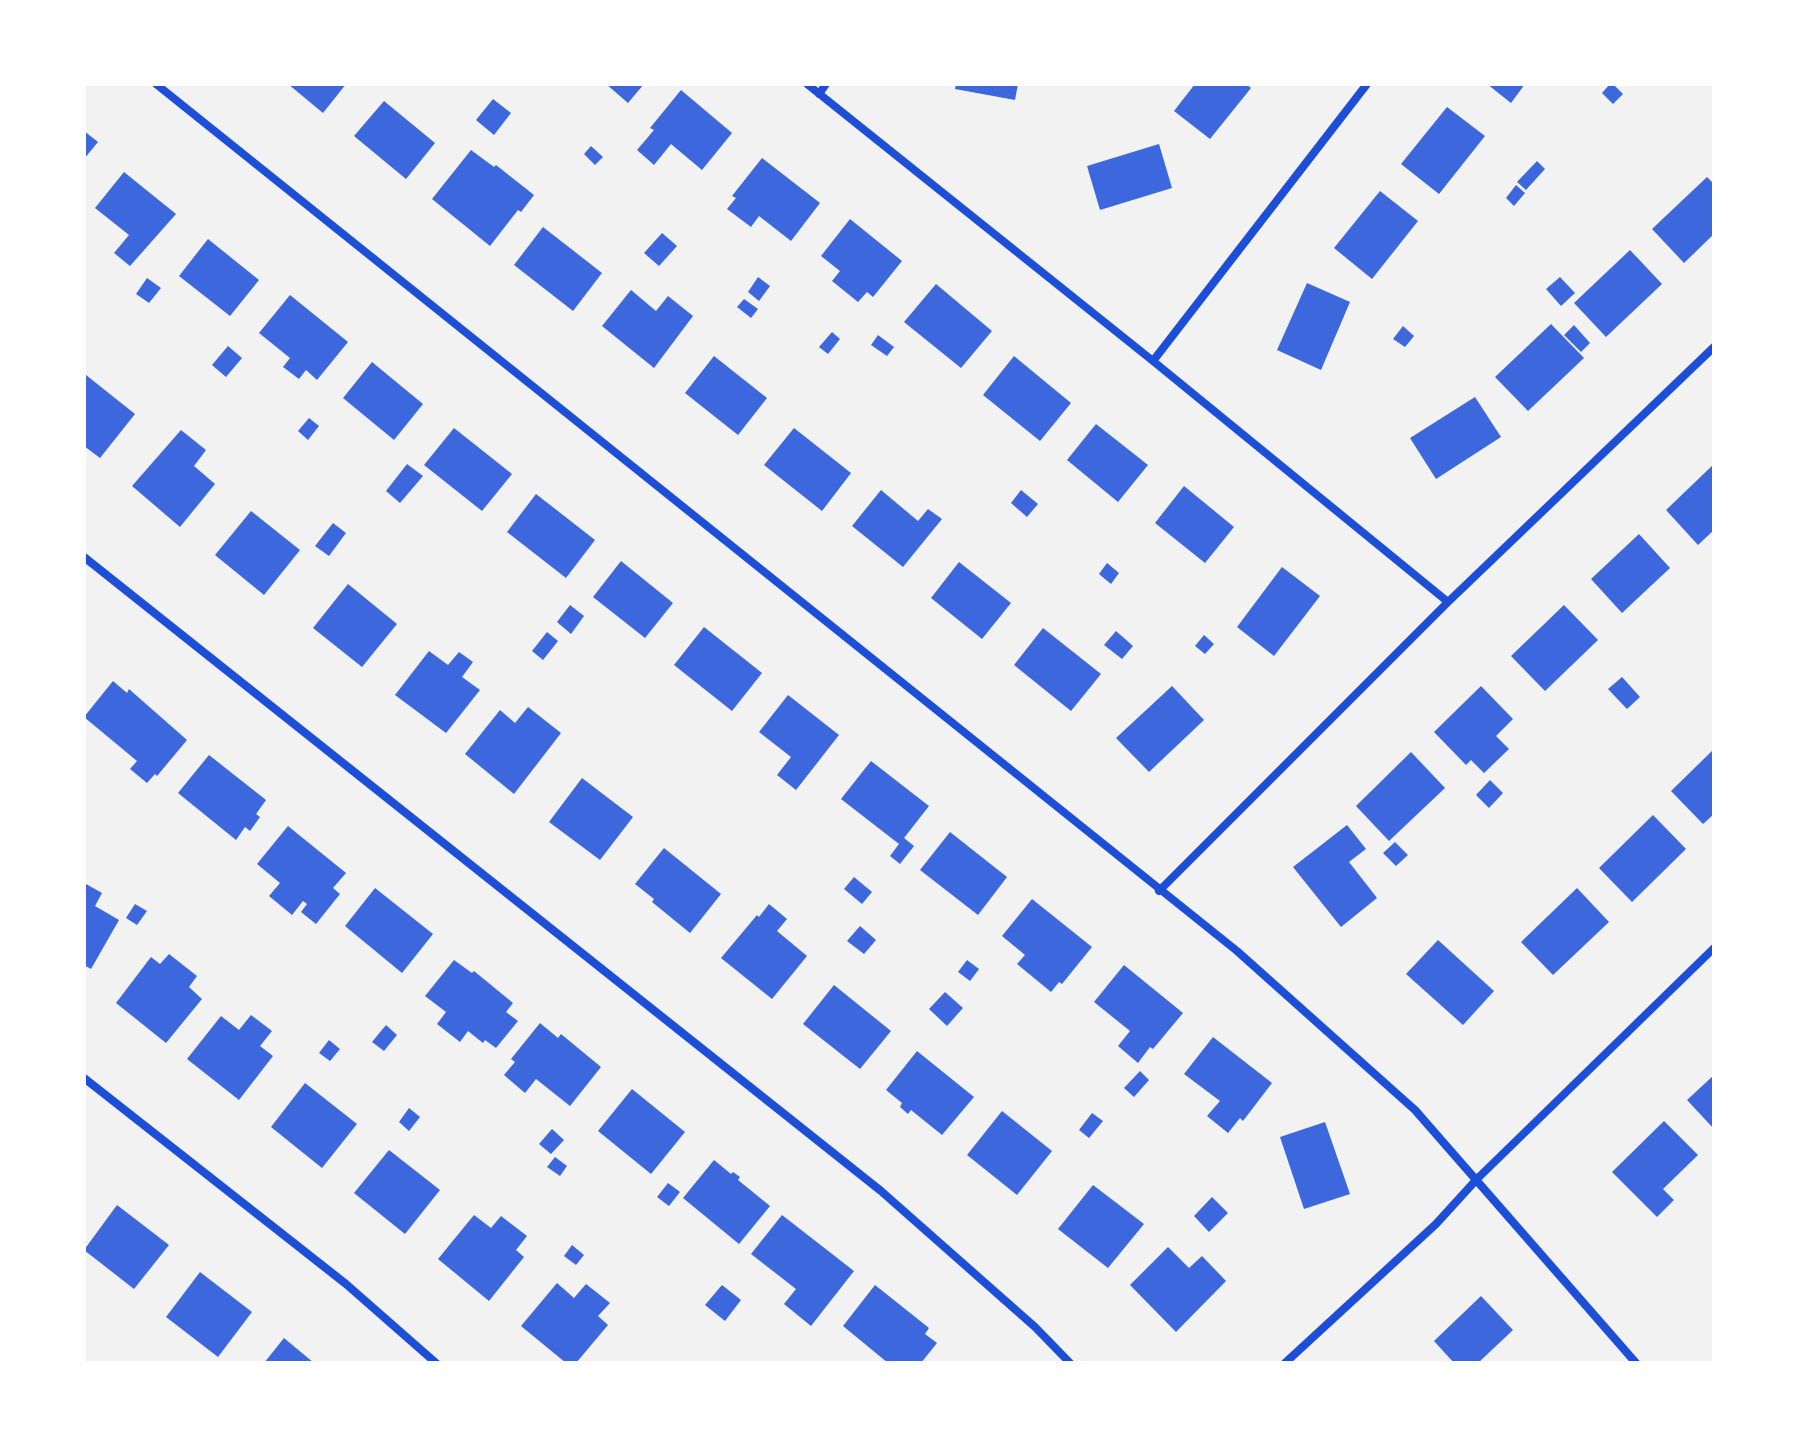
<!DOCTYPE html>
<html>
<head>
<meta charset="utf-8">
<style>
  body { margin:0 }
  #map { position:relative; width:1798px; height:1447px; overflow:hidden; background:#f2f2f2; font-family:Lato,sans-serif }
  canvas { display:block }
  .frame { position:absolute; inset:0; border:86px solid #fff; pointer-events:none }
</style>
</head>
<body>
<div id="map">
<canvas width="1798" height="1447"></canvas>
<div class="frame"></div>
</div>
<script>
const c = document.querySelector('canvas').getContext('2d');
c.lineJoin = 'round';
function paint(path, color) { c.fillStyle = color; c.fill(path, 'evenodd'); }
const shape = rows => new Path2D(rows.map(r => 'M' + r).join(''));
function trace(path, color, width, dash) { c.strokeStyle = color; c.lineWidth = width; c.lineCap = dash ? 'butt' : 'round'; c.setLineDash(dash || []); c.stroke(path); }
const building = shape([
  [288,84,346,84,323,113],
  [606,84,644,84,628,103],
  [956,84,1018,84,1015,100,955,89],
  [1195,84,1246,84,1251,88,1210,139,1174,111],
  [1487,84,1525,84,1511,103],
  [1610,84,1613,84,1623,94,1613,104,1602,93],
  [681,90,732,133,702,170,671,144,654,165,637,150,654,130,650,128],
  [493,99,511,113,494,135,476,120],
  [384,101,435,143,406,179,354,136],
  [1447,107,1485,136,1439,194,1401,164],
  [84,131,98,142,84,159],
  [1159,144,1172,188,1100,210,1087,166],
  [591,146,603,157,595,165,584,154],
  [471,150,494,167,496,165,534,195,521,212,518,210,490,246,432,199],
  [762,158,820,203,791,241,759,216,751,227,727,209,736,198,732,196],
  [1537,161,1545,169,1526,190,1517,182],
  [124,172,176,214,130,266,114,253,129,235,95,208],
  [1707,177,1714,184,1714,234,1684,263,1652,229],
  [1516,185,1525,193,1514,206,1506,198],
  [1380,191,1418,221,1372,279,1334,248],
  [850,219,902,261,873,297,867,292,858,302,832,281,840,271,821,256],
  [543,227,602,273,573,311,514,265],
  [662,233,677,246,659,266,644,253],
  [208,239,259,280,230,316,179,276],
  [1630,250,1662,284,1606,337,1574,303],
  [758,277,770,286,759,301,748,292],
  [1560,277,1575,293,1561,306,1546,289],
  [147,278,161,288,149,303,136,294],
  [1307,283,1350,302,1321,370,1277,350],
  [936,284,992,331,961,368,904,322],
  [631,290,656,311,668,296,693,316,654,368,602,326],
  [290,295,348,342,317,380,306,370,299,379,283,367,290,358,259,333],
  [744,299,758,309,751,318,737,307],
  [1551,324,1584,358,1528,411,1495,377],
  [1574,325,1590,343,1581,352,1564,335],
  [1403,326,1414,336,1405,347,1393,339],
  [832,332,840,339,828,354,819,347],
  [878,335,894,347,887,356,871,345],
  [228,346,242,358,226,377,212,365],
  [714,356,767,398,738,435,685,393],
  [1014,356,1071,403,1040,441,983,395],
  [372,362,423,404,394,440,343,398],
  [86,375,135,414,100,458,84,446],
  [1475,397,1501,437,1436,479,1410,438],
  [309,418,319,426,308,440,298,431],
  [1096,424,1148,465,1118,502,1067,460],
  [454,428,512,474,482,511,424,465],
  [794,428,851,473,822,511,764,465],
  [181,430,206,450,194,466,215,484,180,527,132,486],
  [407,464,423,476,400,503,386,491],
  [1714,464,1714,530,1698,545,1666,510],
  [1184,486,1234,527,1205,563,1155,523],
  [881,490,918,521,928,509,942,519,903,567,852,526],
  [1021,490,1038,504,1027,517,1011,503],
  [536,494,595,540,566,578,507,532],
  [251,511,300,550,264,595,215,555],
  [333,523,346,533,329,556,315,546],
  [1639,534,1670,568,1622,613,1591,579],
  [621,561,673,603,645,638,593,597],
  [959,562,1011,603,982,639,931,598],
  [1107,563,1119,573,1111,584,1099,574],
  [1282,567,1320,596,1274,656,1237,627],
  [348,584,397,624,362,667,313,628],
  [570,605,584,616,571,634,557,622],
  [1564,605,1598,640,1545,691,1511,656],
  [704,627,762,673,732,711,674,665],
  [1043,628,1101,674,1071,711,1014,665],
  [1116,631,1133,646,1122,659,1104,645],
  [547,632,558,641,543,660,532,651],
  [1204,635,1214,644,1205,654,1195,646],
  [429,651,448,665,459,652,473,662,462,677,480,690,446,733,395,695],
  [1622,677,1640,697,1627,709,1608,689],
  [113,681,127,693,129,689,187,740,157,776,155,774,147,783,130,769,137,761,84,717],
  [1172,686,1204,720,1149,772,1116,738],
  [1481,686,1513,719,1496,736,1509,749,1484,773,1471,760,1466,765,1434,732],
  [788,695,839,735,796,790,777,775,791,757,759,732],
  [528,707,561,733,514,794,465,754,500,710,515,723],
  [1714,749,1714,814,1703,824,1671,791],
  [1411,752,1445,788,1389,841,1356,806],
  [209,755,266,800,256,814,260,817,250,831,245,827,236,840,178,793],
  [871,761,929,806,904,838,914,846,900,864,890,856,899,844,841,799],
  [582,778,633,817,600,860,549,822],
  [1490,780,1503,793,1489,808,1476,795],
  [1653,815,1686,849,1632,902,1599,868],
  [1347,825,1366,849,1349,862,1377,898,1341,927,1293,867],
  [288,826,346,873,333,888,340,894,316,924,301,912,307,904,303,901,292,915,269,896,280,883,257,864],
  [950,832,1007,877,978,915,920,870],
  [1395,842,1408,855,1396,866,1383,853],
  [664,848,721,894,690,933,652,902,654,899,635,884],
  [854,877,872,892,862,904,844,889],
  [86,884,102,893,95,906,119,920,91,969,84,965,84,888],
  [375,888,433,934,402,973,345,926],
  [1577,888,1609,922,1553,975,1521,942],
  [1032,899,1092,947,1062,984,1059,982,1051,992,1017,964,1025,955,1002,936],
  [135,904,147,911,137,925,126,918],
  [769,904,787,919,777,931,807,956,772,999,721,958,757,915,759,917],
  [860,926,876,940,864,954,847,941],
  [1438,940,1494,991,1463,1025,1406,974],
  [169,954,197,976,189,987,202,999,166,1043,116,1003,151,957,160,964],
  [454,960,472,973,474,971,513,1003,506,1012,518,1021,496,1048,485,1040,483,1043,468,1031,460,1042,437,1024,446,1012,425,996],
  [967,960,979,969,970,981,958,972],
  [1124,965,1183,1013,1153,1049,1150,1047,1138,1063,1118,1046,1130,1031,1094,1002],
  [834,985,891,1031,860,1069,803,1024],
  [945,992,963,1008,947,1026,929,1009],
  [251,1015,272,1031,260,1046,273,1056,239,1100,187,1059,221,1016,239,1030],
  [540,1023,558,1038,561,1034,601,1067,570,1106,536,1079,525,1093,504,1075,515,1062,511,1059],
  [386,1025,397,1035,384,1051,372,1042],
  [1213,1037,1272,1083,1243,1121,1240,1118,1228,1133,1207,1116,1220,1101,1184,1074],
  [329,1040,340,1049,330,1061,319,1053],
  [917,1051,974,1097,942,1135,911,1110,908,1114,900,1107,902,1103,886,1090],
  [1140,1071,1149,1080,1134,1097,1124,1088],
  [1714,1075,1714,1129,1687,1100],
  [305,1083,357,1124,322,1168,271,1127],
  [632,1089,685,1132,651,1174,598,1131],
  [409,1108,420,1117,409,1131,399,1122],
  [1002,1111,1052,1151,1017,1195,967,1155],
  [1092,1113,1103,1121,1089,1138,1079,1130],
  [1664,1121,1698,1155,1663,1189,1674,1200,1657,1217,1612,1172],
  [1325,1122,1350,1194,1304,1209,1280,1137],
  [552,1129,564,1140,551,1154,539,1144],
  [389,1150,440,1190,405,1234,354,1193],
  [555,1157,567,1166,560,1176,547,1167],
  [714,1160,731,1174,733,1172,740,1177,738,1180,770,1206,739,1244,683,1198],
  [668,1183,680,1192,669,1206,657,1197],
  [1093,1185,1144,1224,1108,1268,1058,1229],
  [1212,1197,1228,1213,1209,1232,1194,1216],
  [117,1205,169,1245,134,1289,84,1250],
  [474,1215,491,1228,501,1216,527,1236,516,1250,524,1257,489,1301,438,1259],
  [782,1215,854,1271,811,1326,784,1304,796,1289,751,1254],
  [572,1245,584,1255,576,1265,564,1256],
  [1168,1247,1189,1268,1202,1256,1226,1281,1176,1332,1130,1285],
  [200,1272,252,1312,218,1357,166,1317],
  [557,1283,574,1298,586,1284,610,1303,598,1316,608,1325,576,1363,566,1363,521,1326],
  [722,1285,741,1300,725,1321,705,1305],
  [875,1285,929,1328,925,1334,937,1343,921,1363,888,1363,843,1326],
  [1481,1296,1513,1330,1478,1363,1454,1363,1434,1341],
  [284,1338,314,1363,264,1363]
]);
const minor = shape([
  [156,84,1237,951,1415,1110,1636,1363],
  [807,84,1153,361,1448,602],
  [819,94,826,84],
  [1153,361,1367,84],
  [84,557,881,1191,1035,1327,1070,1363],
  [1159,891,1448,602,1714,347],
  [84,1078,346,1284,436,1363],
  [1285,1363,1436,1224,1477,1179,1714,948]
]);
paint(building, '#3d67dc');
trace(minor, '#1d4ed8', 8);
</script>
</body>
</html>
